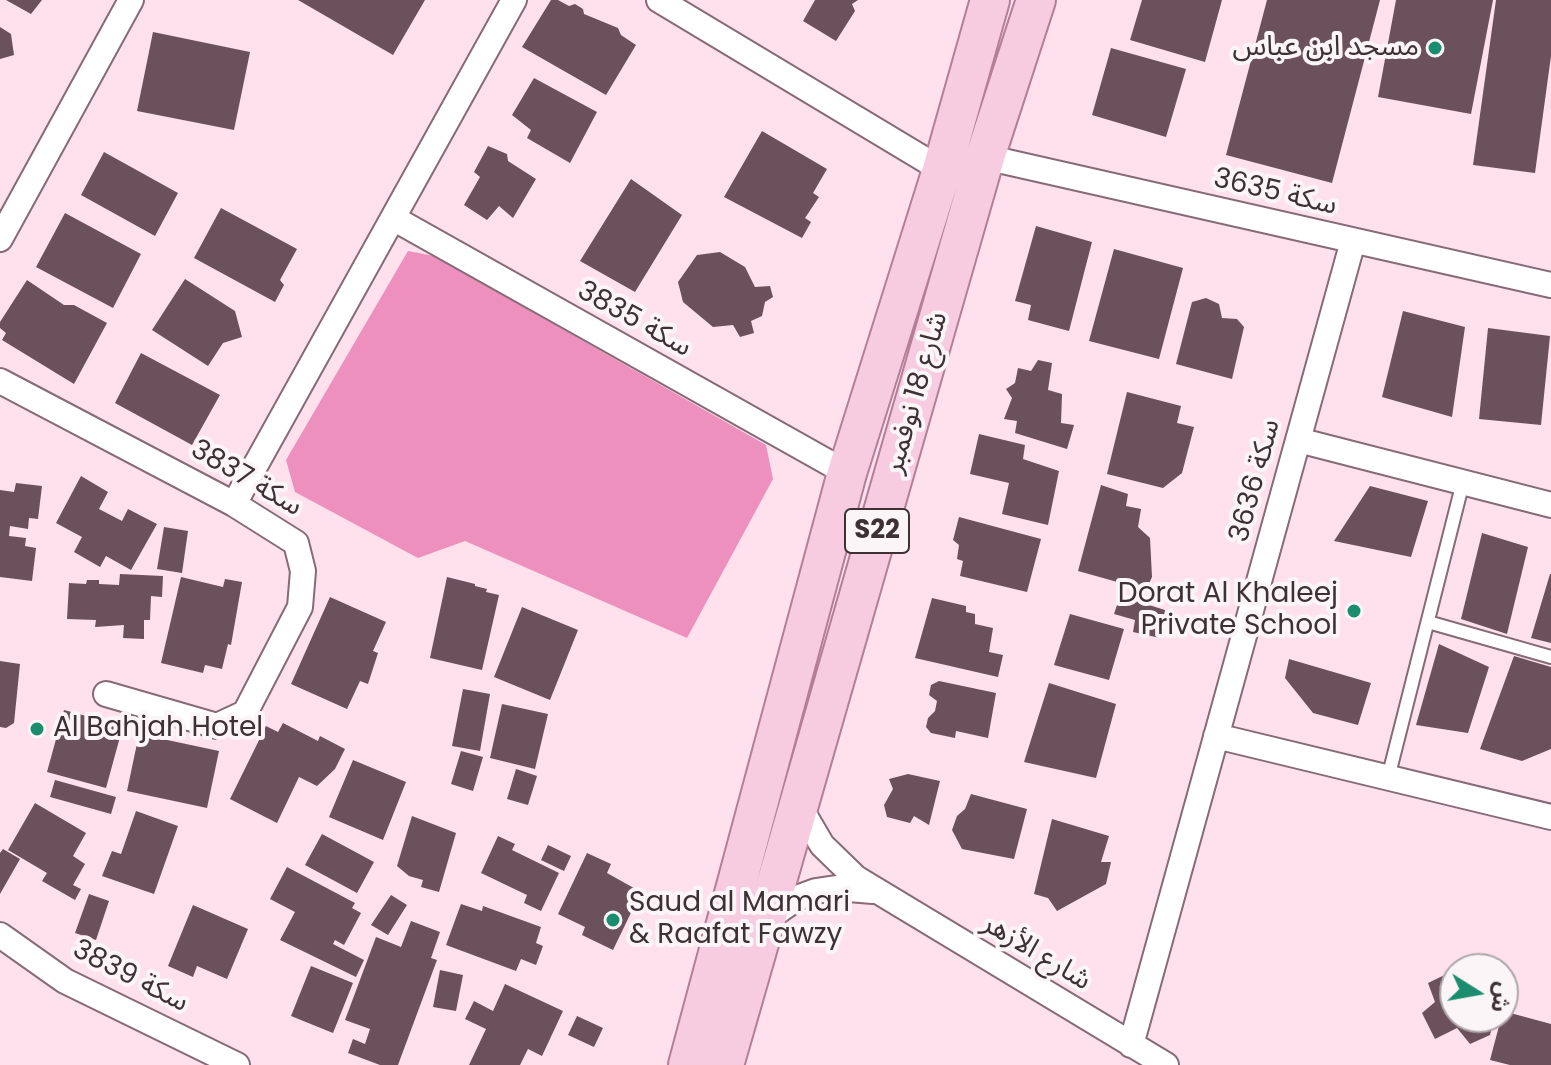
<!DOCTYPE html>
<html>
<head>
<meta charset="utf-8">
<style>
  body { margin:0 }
  #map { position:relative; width:1551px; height:1065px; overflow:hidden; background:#ffe0ed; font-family:Poppins,"Noto Sans Arabic",sans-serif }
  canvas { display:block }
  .north { position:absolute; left:1439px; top:953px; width:80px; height:80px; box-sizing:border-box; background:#fbf5f8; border:2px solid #afa7aa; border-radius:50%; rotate:101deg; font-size:22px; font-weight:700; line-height:32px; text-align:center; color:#3d3136 }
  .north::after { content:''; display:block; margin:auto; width:28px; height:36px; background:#1a8d6e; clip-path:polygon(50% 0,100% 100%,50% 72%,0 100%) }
</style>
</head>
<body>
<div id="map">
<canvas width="1551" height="1065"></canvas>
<div class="north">ش</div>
</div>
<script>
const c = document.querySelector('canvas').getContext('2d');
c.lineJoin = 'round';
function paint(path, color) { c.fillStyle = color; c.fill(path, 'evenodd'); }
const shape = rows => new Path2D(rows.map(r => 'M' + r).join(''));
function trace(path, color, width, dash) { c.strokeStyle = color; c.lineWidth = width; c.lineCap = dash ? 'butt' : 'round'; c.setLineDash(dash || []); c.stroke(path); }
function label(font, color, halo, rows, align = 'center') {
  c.font = font + ' Poppins,"Noto Sans Arabic",sans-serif'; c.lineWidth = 8; c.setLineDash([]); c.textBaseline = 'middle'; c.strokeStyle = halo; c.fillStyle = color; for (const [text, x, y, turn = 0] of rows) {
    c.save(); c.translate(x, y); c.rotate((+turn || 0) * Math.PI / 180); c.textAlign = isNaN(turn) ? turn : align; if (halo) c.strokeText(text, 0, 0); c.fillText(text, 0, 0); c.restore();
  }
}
const forest = shape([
  [408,251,434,256,766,445,773,479,687,638,465,541,418,558,295,492,286,460]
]);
const building = shape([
  [6,0,42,0,31,14],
  [298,0,425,0,393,55],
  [551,0,558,0,569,6,575,4,583,9,584,14,618,28,621,35,636,45,606,95,522,47],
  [815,0,858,0,852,4,855,11,836,41,803,21],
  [1142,0,1222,0,1205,62,1130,40],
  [1267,0,1380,0,1332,183,1226,155],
  [1396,0,1493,0,1471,114,1378,97],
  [1496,0,1551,0,1551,56,1535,173,1473,165],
  [0,27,11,34,14,55,0,59],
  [153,32,250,52,234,130,137,111],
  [1111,48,1186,69,1166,137,1092,115],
  [534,78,597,112,570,163,527,138,531,130,512,115],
  [762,131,827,169,813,193,819,197,805,218,811,222,802,238,724,197],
  [488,146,507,154,508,161,536,179,513,218,499,206,487,220,464,205,480,177,474,172],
  [104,152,178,193,155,236,81,195],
  [631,179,682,215,635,292,580,261],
  [221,208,297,249,280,280,284,285,275,302,194,258],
  [65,213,141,254,113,308,36,267],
  [1036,226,1092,242,1069,331,1028,320,1031,305,1015,301],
  [1114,249,1183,268,1159,359,1089,341],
  [720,252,745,267,755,287,770,286,773,297,765,302,762,316,751,321,754,333,740,337,733,325,713,327,683,302,678,282,697,255],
  [185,279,235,311,242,337,223,343,208,366,152,330],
  [27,280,64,305,74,305,107,323,74,384,2,340,6,333,0,328,0,322],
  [1206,298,1219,304,1222,318,1237,319,1244,327,1232,379,1176,364,1192,302],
  [1403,311,1465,327,1452,417,1382,397],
  [1488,328,1550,336,1541,425,1479,419],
  [141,353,220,395,192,445,115,403],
  [1038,360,1052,363,1048,390,1062,394,1061,423,1074,425,1067,449,1015,433,1017,421,1004,419,1012,398,1006,389,1015,383,1018,368,1031,371],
  [1127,392,1181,406,1177,423,1194,427,1182,473,1163,488,1107,474],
  [979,434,1025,445,1023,459,1059,471,1048,525,1002,514,1009,483,970,474],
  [81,476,108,492,99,509,122,521,128,509,157,524,131,570,106,556,100,567,74,552,82,537,56,523],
  [16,483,42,486,38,519,29,518,28,529,10,526,9,536,26,538,25,546,36,548,32,581,0,577,0,490,14,492],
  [1101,485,1128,494,1126,506,1141,509,1138,527,1150,538,1152,577,1146,590,1078,571],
  [1370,486,1428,501,1411,557,1334,541],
  [959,517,1041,539,1027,592,960,576,963,561,957,559,959,545,953,540],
  [164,527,188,531,182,573,157,569],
  [1482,533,1528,547,1507,634,1461,619],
  [120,574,163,576,162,597,151,596,150,620,144,620,144,639,123,638,124,625,95,627,96,620,67,619,69,583,86,584,87,580,99,580,99,584,119,585],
  [1550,574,1551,574,1551,643,1531,638],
  [181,577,223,587,225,579,242,582,231,645,228,644,222,669,205,665,203,673,161,663],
  [447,577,475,584,475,586,487,589,486,592,499,595,482,670,430,658],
  [1120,596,1165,610,1160,638,1133,632,1135,620,1114,614],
  [330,597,386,622,373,651,378,653,368,684,360,681,347,709,291,684],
  [932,598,966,606,966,612,975,614,975,624,993,628,989,652,1003,655,998,677,915,658],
  [522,607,578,630,550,700,494,677],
  [1070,614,1124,629,1109,680,1054,665],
  [1439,644,1489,667,1468,733,1416,725],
  [1514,656,1551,667,1551,749,1522,761,1480,749],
  [1289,659,1371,683,1358,725,1313,713,1285,678],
  [0,661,20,664,14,723,6,728,0,727],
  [939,681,996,693,988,738,956,731,955,738,931,733,926,727,928,718,935,711,937,701,929,695,931,685],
  [1049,683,1116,704,1096,778,1024,762],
  [463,689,490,694,480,751,452,746],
  [502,704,548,714,535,769,490,758],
  [64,710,123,726,106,788,47,772],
  [283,723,318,741,320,736,345,749,335,769,317,786,299,777,277,823,230,799,266,726,278,732],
  [139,734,219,751,207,808,127,791],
  [461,751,483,757,473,791,451,784],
  [353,760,406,782,383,840,329,817],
  [516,769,537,776,528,805,507,799],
  [908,774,940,781,929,825,914,816,910,823,887,817,884,805,893,789,889,779],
  [55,780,116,797,111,814,50,797],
  [971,794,1027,809,1014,859,962,849,952,830,957,816,965,809],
  [35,803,86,833,73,856,85,864,73,885,81,889,75,900,42,881,47,873,8,850],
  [136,811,178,826,154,894,102,876,112,851,121,854],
  [412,816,456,833,439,892,421,887,423,880,409,876,397,866],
  [1052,819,1109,836,1101,862,1111,862,1106,884,1057,911,1048,898,1034,894],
  [322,834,374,862,357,893,305,865],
  [498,836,515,844,512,850,559,873,541,911,524,903,527,895,481,873],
  [548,845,571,856,564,871,541,860],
  [3,849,20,859,0,894,0,853],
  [587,853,611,864,607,873,641,892,613,950,582,935,585,927,558,914],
  [287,867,355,903,352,908,361,913,344,945,335,940,333,944,364,960,356,977,280,940,295,912,270,899],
  [89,894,109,901,96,940,75,933],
  [391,895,407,905,388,935,371,925],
  [461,904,482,911,483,906,541,927,536,943,543,946,536,965,521,959,516,971,446,945],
  [193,905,248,929,227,979,197,966,193,977,168,966],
  [411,921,440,932,431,958,437,960,398,1065,380,1065,348,1053,353,1039,365,1044,370,1029,345,1020,376,937,401,947],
  [311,966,353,983,333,1033,291,1016],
  [440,970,463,975,456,1011,433,1007],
  [1455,970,1455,1017,1495,1017,1490,1035,1470,1044,1457,1028,1435,1039,1422,1013,1435,1002,1428,983],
  [505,984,563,1011,542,1056,528,1049,520,1065,469,1065,486,1029,465,1019,474,1001,493,1011],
  [1503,1011,1551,1024,1551,1065,1510,1065,1490,1060],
  [577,1016,603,1028,594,1047,568,1035]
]);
const lane = shape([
  [1428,622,1551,657],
  [1388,778,1463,482]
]);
const street = shape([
  [659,0,942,170],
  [985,157,1551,285],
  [393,218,847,473],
  [0,239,131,0],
  [0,381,234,504,296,543,303,571,300,607,245,713,217,726,106,694],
  [1298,440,1551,505],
  [234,504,514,0],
  [1216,736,1551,817],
  [798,804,822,845,856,878,1166,1065],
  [767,919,797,898,816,891,836,888,873,891],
  [0,935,65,981,237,1065],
  [1131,1045,1353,241]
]);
const primary = shape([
  [688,1065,847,473,942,170,990,0],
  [724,1065,985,157,1036,0]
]);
const markers = [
  [1435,48,8,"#1a8d6e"],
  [1354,611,8,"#1a8d6e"],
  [37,729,8,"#1a8d6e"],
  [613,920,8,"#1a8d6e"]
];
const shields = [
  [877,531,64]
];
const shieldNames = [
  ["S22",877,531]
];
const poiNames = [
  ["مسجد ابن عباس",1419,48],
  ["Dorat Al Khaleej",1338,595],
  ["Private School",1338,627],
  ["Al Bahjah Hotel",53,729,"left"],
  ["Saud al Mamari",629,904,"left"],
  ["& Raafat Fawzy",629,936,"left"]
];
const streetNames = [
  ["سكة 3635",1275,193,13],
  ["سكة 3835",634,320,29],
  ["شارع 18 نوفمبر",917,393,-74],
  ["سكة 3837",246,479,30],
  ["سكة 3636",1256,481,-75],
  ["شارع الأزهر",1036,953,31],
  ["سكة 3839",130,977,27]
];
paint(forest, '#ed90bd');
paint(building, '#6a515c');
trace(lane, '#866b77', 16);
trace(street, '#866b77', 28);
trace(primary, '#b37f97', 42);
trace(lane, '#fff', 12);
trace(street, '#fff', 24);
trace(primary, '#f7cbe0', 38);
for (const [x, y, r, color] of markers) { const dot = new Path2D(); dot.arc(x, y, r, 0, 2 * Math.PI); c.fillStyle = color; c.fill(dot); trace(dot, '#fbf5f8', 3); }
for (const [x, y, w] of shields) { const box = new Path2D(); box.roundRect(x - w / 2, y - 22, w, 44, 6); c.fillStyle = '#fbf5f8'; c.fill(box); trace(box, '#3d3136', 2); }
label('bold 26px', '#3d3136', null, shieldNames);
label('28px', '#3d3136', '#fbf5f8', poiNames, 'right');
label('28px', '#3d3136', '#fbf5f8', streetNames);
</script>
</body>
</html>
